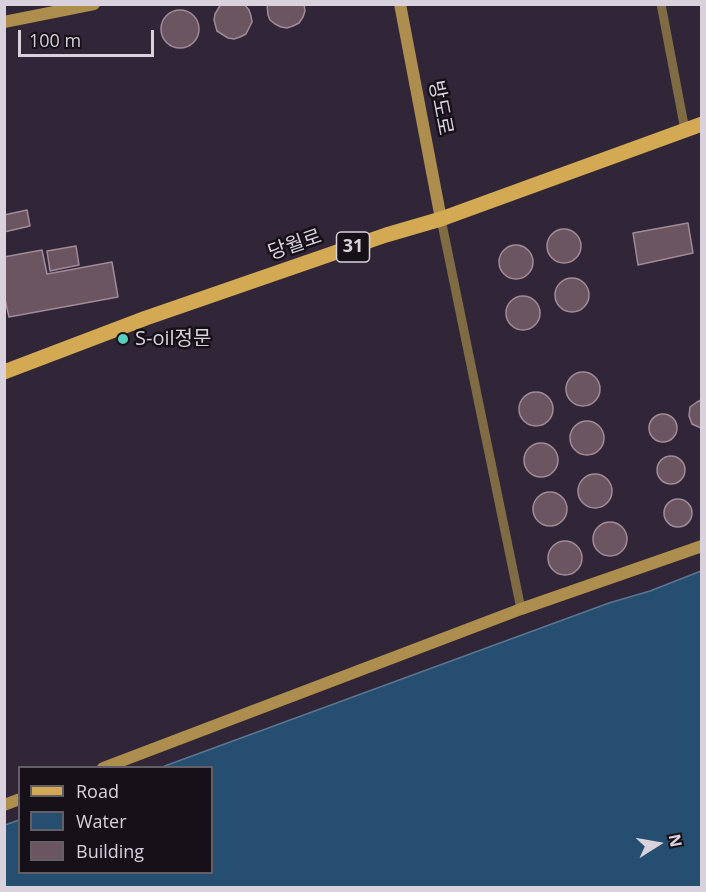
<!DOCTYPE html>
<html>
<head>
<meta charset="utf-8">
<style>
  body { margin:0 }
  #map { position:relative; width:706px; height:892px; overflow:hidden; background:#312637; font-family:"Open Sans",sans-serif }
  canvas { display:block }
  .frame { position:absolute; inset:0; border:6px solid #d9d2dd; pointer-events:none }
  .legend { position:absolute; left:18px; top:766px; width:195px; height:108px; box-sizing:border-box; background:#161119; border:2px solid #645e67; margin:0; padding:8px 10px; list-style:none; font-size:18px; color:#d9d2dd }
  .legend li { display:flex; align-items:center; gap:12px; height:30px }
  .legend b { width:30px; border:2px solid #645e67 }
  .north { position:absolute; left:628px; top:814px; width:60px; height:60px; -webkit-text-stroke:4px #161119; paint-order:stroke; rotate:79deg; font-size:16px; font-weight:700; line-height:24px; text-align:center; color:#d9d2dd }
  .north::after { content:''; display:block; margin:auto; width:21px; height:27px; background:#d9d2dd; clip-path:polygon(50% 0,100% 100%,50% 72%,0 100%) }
  .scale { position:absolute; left:18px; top:30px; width:136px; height:27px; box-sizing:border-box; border:3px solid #d9d2dd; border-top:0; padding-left:8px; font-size:18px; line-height:21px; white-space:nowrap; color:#d9d2dd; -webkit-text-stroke:4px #161119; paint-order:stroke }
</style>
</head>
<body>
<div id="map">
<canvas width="706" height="892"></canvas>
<div class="frame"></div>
<ul class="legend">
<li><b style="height:8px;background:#d3a954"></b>Road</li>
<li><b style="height:16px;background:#254e71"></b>Water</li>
<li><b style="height:16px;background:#6a5561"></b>Building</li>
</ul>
<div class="north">N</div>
<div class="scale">100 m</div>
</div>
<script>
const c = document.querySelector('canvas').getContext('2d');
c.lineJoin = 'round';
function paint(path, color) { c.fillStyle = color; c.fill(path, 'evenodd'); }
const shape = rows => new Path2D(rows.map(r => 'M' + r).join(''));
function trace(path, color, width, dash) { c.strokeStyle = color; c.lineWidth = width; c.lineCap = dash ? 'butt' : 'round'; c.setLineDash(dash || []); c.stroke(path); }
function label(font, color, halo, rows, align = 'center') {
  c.font = font + ' "Open Sans","Noto Sans KR",sans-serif'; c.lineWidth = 5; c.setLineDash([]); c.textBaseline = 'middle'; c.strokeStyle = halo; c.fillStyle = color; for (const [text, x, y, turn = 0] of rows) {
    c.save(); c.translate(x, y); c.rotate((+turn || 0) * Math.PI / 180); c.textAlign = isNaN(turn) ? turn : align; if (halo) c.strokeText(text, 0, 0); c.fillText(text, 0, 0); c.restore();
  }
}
const water = shape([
  [701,571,701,887,5,887,5,825,19,820,20,872,212,872,212,768,162,767,609,603,650,591,701,571]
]);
const building = shape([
  [221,4,244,4,249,10,251,16,252,22,246,34,240,37,234,39,228,38,217,31,214,20,215,14,221,4],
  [267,4,304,4,305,11,303,17,299,23,293,26,287,28,281,27,275,24,270,20,268,15,267,4],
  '161 29a19 19 0 1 1 38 0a19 19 0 1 1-38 0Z',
  [27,210,30,226,4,232,4,215,27,210],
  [688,223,693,253,638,265,633,233,688,223],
  '547 246a17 17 0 1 1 34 0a17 17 0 1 1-34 0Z',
  '499 262a17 17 0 1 1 34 0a17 17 0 1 1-34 0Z',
  [76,246,79,265,50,271,47,251,76,246],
  [42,250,47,274,112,262,118,297,9,317,4,295,4,257,42,250],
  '555 295a17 17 0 1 1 34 0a17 17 0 1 1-34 0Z',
  '506 313a17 17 0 1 1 34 0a17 17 0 1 1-34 0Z',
  '566 389a17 17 0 1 1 34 0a17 17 0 1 1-34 0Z',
  '519 409a17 17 0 1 1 34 0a17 17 0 1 1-34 0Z',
  [701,400,702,428,701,428,692,424,689,416,690,407,697,402,701,400],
  '649 428a14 14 0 1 1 28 0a14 14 0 1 1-28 0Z',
  '570 438a17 17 0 1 1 34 0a17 17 0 1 1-34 0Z',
  '524 460a17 17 0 1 1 34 0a17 17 0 1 1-34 0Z',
  '657 470a14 14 0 1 1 28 0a14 14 0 1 1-28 0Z',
  '578 491a17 17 0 1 1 34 0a17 17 0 1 1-34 0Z',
  '533 509a17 17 0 1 1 34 0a17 17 0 1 1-34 0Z',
  '664 513a14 14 0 1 1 28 0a14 14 0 1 1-28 0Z',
  '593 539a17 17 0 1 1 34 0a17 17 0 1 1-34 0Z',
  '548 558a17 17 0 1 1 34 0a17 17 0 1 1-34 0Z'
]);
const street = shape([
  [661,4,685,130],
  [441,219,521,609]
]);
const secondary = shape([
  [400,4,441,219],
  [4,22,94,4],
  [103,768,521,609,702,546],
  [4,805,20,799]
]);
const primary = shape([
  [4,372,146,318,386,235,441,219,702,124]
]);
const markers = [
  [123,339,6,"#59cebe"]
];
const shields = [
  [353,247,33]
];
const shieldNames = [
  ["31",353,247]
];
const streetNames = [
  ["방도로",440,108,79],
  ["당월로",295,245,-19]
];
const poiNames = [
  ["S-oil정문",135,339]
];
paint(water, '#254e71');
trace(water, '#5b7691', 1.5);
paint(building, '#6a5561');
trace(building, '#a28b98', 1.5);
trace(street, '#7f6b44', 9);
trace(secondary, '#ae8e4e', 12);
trace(primary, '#d3a954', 15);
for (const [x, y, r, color] of markers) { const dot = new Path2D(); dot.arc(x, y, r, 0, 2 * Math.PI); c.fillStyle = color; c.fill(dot); trace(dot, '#161119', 2); }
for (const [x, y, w] of shields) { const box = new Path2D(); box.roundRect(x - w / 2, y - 15, w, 30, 4.5); c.fillStyle = '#161119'; c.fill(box); trace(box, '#d9d2dd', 1.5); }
label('bold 18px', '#d9d2dd', null, shieldNames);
label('20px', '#d9d2dd', '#161119', streetNames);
label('20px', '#d9d2dd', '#161119', poiNames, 'left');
</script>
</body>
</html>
